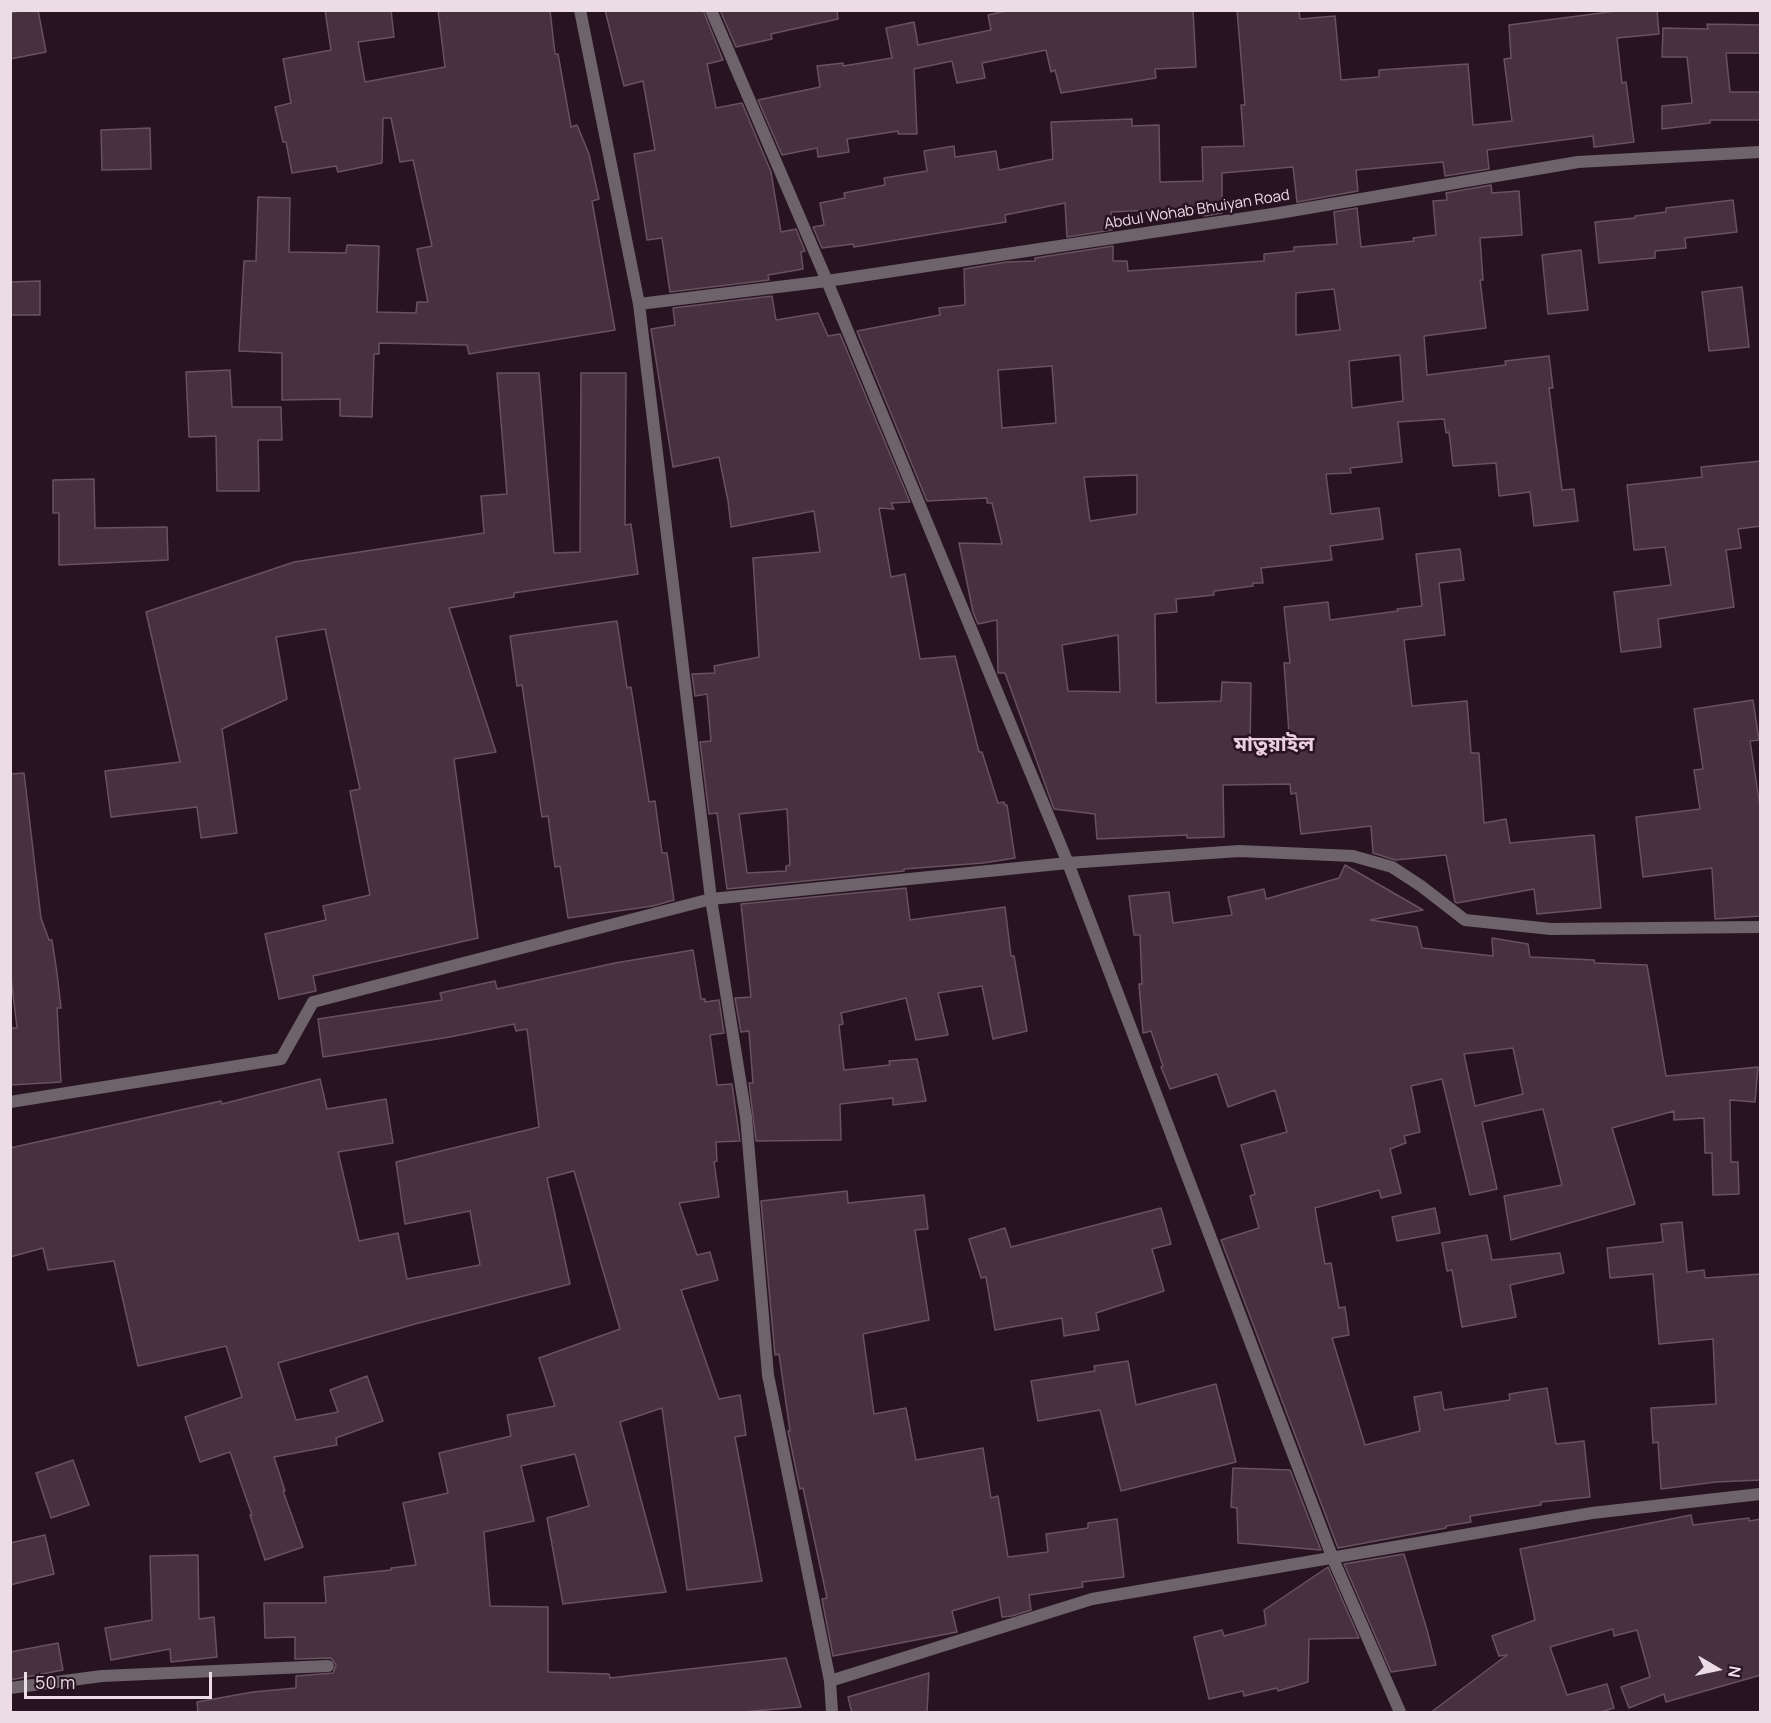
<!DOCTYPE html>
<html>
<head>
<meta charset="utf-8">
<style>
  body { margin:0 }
  #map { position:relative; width:1771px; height:1723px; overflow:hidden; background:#281421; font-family:Manrope,sans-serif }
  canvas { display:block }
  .frame { position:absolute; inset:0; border:12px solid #ebdce5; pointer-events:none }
  .north { position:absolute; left:1687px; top:1639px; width:60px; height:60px; -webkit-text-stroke:4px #281421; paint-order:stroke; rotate:99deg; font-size:16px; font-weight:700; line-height:24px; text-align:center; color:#ebdce5 }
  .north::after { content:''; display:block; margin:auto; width:21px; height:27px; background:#ebdce5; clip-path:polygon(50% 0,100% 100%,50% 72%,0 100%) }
  .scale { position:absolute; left:24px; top:1672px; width:188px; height:27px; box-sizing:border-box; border:3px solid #ebdce5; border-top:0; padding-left:8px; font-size:18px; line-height:21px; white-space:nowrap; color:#ebdce5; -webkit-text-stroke:4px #281421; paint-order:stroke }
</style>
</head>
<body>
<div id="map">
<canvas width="1771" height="1723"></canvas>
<div class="frame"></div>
<div class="north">N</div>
<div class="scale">50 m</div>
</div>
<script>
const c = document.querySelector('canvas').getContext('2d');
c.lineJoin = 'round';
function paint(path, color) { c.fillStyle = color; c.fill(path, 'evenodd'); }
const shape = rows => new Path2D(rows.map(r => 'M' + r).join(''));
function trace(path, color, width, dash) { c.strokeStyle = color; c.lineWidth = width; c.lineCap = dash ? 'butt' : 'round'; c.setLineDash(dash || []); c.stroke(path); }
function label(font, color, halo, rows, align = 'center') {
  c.font = font + ' Manrope,"Noto Sans Bengali",sans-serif'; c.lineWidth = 5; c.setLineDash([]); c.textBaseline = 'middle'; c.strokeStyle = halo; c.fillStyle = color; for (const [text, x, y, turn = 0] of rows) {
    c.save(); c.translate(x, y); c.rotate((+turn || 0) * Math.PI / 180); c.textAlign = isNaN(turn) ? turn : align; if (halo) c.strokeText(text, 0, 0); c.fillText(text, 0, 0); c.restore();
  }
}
const building = shape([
  [23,10,38,10,46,52,10,59,10,13,23,10],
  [325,10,391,10,394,37,358,42,365,82,445,67,438,10,550,10,555,54,558,54,571,127,577,125,589,154,599,199,592,201,615,330,469,354,467,345,379,343,379,354,374,354,372,417,340,416,340,399,282,400,282,353,239,351,244,261,256,261,258,197,290,198,289,252,346,253,347,245,379,246,377,312,416,313,417,302,428,302,417,249,432,246,413,160,400,162,391,118,383,118,382,163,338,172,336,166,292,173,286,142,283,142,275,107,291,103,283,59,331,50,325,10],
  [605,10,703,10,723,60,707,64,716,108,742,103,771,172,781,232,796,229,805,251,801,252,803,269,768,275,769,280,670,292,662,238,647,240,634,154,655,150,643,81,624,86,605,10],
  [720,10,837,10,838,19,771,34,772,39,736,47,720,10],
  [1010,10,1193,10,1196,67,1155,69,1156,78,1061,93,1055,70,1051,72,1046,50,982,63,985,78,957,83,952,61,914,69,917,134,898,134,898,131,847,139,849,152,818,157,817,148,782,155,758,100,820,87,817,66,843,63,843,66,892,58,886,28,914,22,918,45,991,30,988,15,1010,10],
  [1237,10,1299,10,1300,19,1335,16,1341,80,1379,77,1379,70,1468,64,1473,125,1512,121,1504,59,1511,58,1509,25,1624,10,1657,10,1659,34,1617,38,1622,83,1626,82,1634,142,1594,147,1593,136,1487,150,1489,169,1445,176,1443,162,1356,170,1358,191,1297,202,1293,167,1222,173,1222,213,1204,216,1204,212,1152,213,1152,210,1111,212,1112,230,1067,237,1065,203,1005,215,1006,222,854,247,853,244,822,248,813,227,824,225,820,203,845,198,844,193,885,185,884,178,927,171,924,151,954,146,955,157,996,151,999,170,1053,159,1051,122,1132,119,1132,126,1159,125,1160,182,1203,181,1202,147,1244,146,1241,105,1245,105,1237,10],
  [1707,24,1761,25,1761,53,1726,53,1730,92,1761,92,1761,120,1710,120,1710,123,1662,129,1662,106,1692,103,1687,57,1662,57,1663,28,1708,29,1707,24],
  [150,128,151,169,102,170,101,130,150,128],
  [1491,185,1492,193,1519,191,1522,235,1480,238,1483,280,1480,280,1486,328,1424,336,1427,375,1506,365,1505,361,1549,356,1553,388,1549,388,1562,490,1574,489,1578,521,1534,526,1530,492,1499,496,1496,463,1453,466,1449,432,1446,433,1444,419,1398,422,1402,462,1350,468,1351,473,1326,474,1331,514,1379,508,1383,539,1330,546,1332,560,1261,568,1263,583,1253,583,1253,586,1214,591,1214,595,1176,599,1177,612,1155,614,1156,703,1221,701,1222,682,1251,683,1250,747,1290,747,1284,663,1290,663,1284,607,1328,602,1330,620,1398,611,1397,609,1422,606,1416,554,1460,549,1464,580,1439,583,1445,635,1404,640,1412,706,1467,701,1471,753,1479,753,1484,823,1506,819,1510,843,1594,835,1601,908,1537,914,1534,889,1457,903,1455,902,1446,855,1395,860,1373,853,1371,826,1301,834,1296,793,1291,794,1290,784,1223,785,1224,837,1187,838,1187,835,1097,839,1095,814,1054,809,1005,673,998,673,997,620,978,624,973,612,959,543,1002,544,992,503,987,503,987,498,927,501,857,331,940,315,939,308,965,305,964,269,1007,262,1035,261,1035,258,1113,246,1113,261,1127,261,1128,271,1264,261,1264,254,1294,251,1294,247,1337,244,1334,212,1357,208,1361,247,1414,241,1413,238,1436,235,1433,201,1447,200,1446,193,1491,185],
  [1334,289,1340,330,1296,335,1296,293,1334,289],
  [1400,355,1403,401,1352,408,1349,361,1400,355],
  [1052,366,1056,423,1002,428,998,370,1052,366],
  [1137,475,1137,514,1090,521,1084,477,1137,475],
  [1118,635,1120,692,1068,691,1062,645,1118,635],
  [1733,200,1737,232,1685,238,1686,248,1655,251,1655,258,1599,263,1595,222,1635,218,1635,216,1666,212,1666,208,1733,200],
  [1581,250,1588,310,1548,314,1542,255,1581,250],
  [40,281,40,315,10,315,10,282,40,281],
  [1742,287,1749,347,1709,351,1702,292,1742,287],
  [772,296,776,320,818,313,828,336,840,334,910,502,891,503,894,509,879,508,891,577,905,574,920,659,955,656,979,752,982,752,998,803,1004,802,1005,805,1007,805,1015,858,983,863,904,869,904,871,727,889,717,813,709,814,700,742,711,741,707,694,695,696,692,674,715,673,714,666,759,657,753,558,820,552,814,511,731,527,728,501,719,457,673,467,651,329,675,325,673,308,772,296],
  [787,809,790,865,786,866,786,871,747,873,739,814,787,809],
  [230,370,232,407,281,407,282,440,258,440,259,491,217,491,216,436,189,437,186,372,230,370],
  [497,373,539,373,554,553,580,552,581,373,626,373,625,525,631,524,638,574,514,593,514,597,449,608,496,752,454,759,478,938,313,976,316,991,279,999,265,934,326,920,323,906,370,895,350,791,360,789,325,629,276,637,287,699,222,729,237,833,201,838,197,807,111,817,105,771,180,762,146,612,294,562,484,533,481,496,507,494,497,373],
  [1761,461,1761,526,1738,529,1741,548,1726,550,1734,607,1658,619,1661,647,1621,652,1614,592,1671,585,1665,547,1634,550,1627,485,1702,477,1701,467,1761,461],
  [94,479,95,528,167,527,168,560,59,565,59,513,53,513,53,480,94,479],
  [617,621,627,688,631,687,649,802,655,801,662,853,667,853,674,900,653,906,568,918,560,866,555,867,548,816,542,817,522,685,517,686,510,636,617,621],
  [1753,700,1759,740,1750,741,1761,813,1761,916,1715,919,1712,868,1643,877,1636,817,1700,809,1694,770,1703,769,1694,709,1753,700],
  [24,773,41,918,49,940,52,940,57,973,61,1008,57,1008,61,1082,10,1085,10,1028,17,1028,10,969,10,774,24,773],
  [1345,865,1423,910,1370,920,1417,927,1422,948,1493,956,1492,938,1528,944,1530,957,1594,960,1595,963,1647,965,1666,1076,1758,1067,1755,1102,1730,1100,1731,1162,1738,1162,1739,1194,1713,1195,1712,1153,1705,1153,1704,1118,1674,1120,1674,1111,1612,1128,1635,1204,1511,1240,1504,1196,1562,1185,1543,1109,1482,1122,1497,1189,1470,1195,1442,1079,1411,1086,1420,1132,1404,1136,1406,1143,1390,1149,1401,1193,1381,1198,1379,1190,1315,1208,1325,1264,1331,1263,1339,1308,1345,1307,1349,1335,1332,1338,1365,1445,1420,1431,1414,1397,1441,1392,1444,1410,1510,1400,1509,1394,1547,1388,1556,1444,1584,1441,1590,1497,1541,1502,1541,1505,1470,1516,1471,1522,1446,1526,1446,1528,1338,1548,1221,1240,1259,1228,1250,1196,1255,1194,1241,1145,1287,1132,1275,1090,1228,1107,1217,1074,1170,1089,1161,1067,1163,1066,1151,1031,1143,1033,1139,984,1142,984,1140,935,1134,935,1129,896,1169,892,1173,923,1232,915,1228,897,1264,889,1266,899,1339,878,1345,865],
  [1513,1048,1523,1094,1475,1106,1464,1054,1513,1048],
  [906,888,910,920,1005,907,1011,956,1014,956,1027,1031,993,1039,982,986,938,993,948,1035,916,1040,906,998,841,1013,843,1024,839,1025,844,1070,890,1065,889,1061,917,1059,926,1101,893,1105,893,1098,840,1104,841,1140,756,1141,749,1083,753,1083,749,1031,741,1032,735,998,751,997,741,904,906,888],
  [693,950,701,999,705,999,705,1002,719,1000,724,1033,710,1035,717,1085,732,1084,740,1141,716,1142,717,1161,714,1162,719,1197,679,1203,697,1255,710,1252,718,1280,681,1290,719,1399,740,1395,746,1435,735,1437,762,1581,687,1590,662,1408,620,1422,666,1592,563,1604,547,1518,589,1506,575,1454,521,1466,534,1521,484,1532,490,1606,548,1607,548,1672,609,1674,610,1678,786,1658,801,1707,731,1713,198,1713,197,1702,253,1692,296,1688,296,1676,333,1673,336,1665,331,1658,295,1659,295,1637,265,1638,264,1603,326,1603,324,1577,391,1570,391,1568,416,1565,403,1503,448,1493,439,1453,511,1436,507,1415,555,1406,539,1358,620,1329,574,1171,547,1178,570,1284,415,1324,278,1363,296,1420,338,1412,330,1390,367,1376,383,1421,336,1438,337,1445,274,1457,285,1491,283,1491,303,1547,265,1560,250,1515,252,1515,230,1452,200,1462,185,1417,242,1397,226,1346,138,1366,114,1261,48,1270,43,1248,10,1257,10,1148,221,1101,222,1104,320,1079,327,1109,386,1099,393,1143,338,1152,359,1241,398,1233,407,1279,480,1265,470,1211,405,1224,396,1162,539,1127,527,1029,516,1031,514,1024,450,1037,323,1057,318,1019,442,1000,440,993,495,981,497,989,615,963,693,950],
  [847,1191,848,1203,924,1195,928,1229,915,1230,929,1320,863,1334,874,1414,906,1408,916,1460,983,1448,991,1498,998,1496,1008,1557,1048,1552,1046,1534,1088,1528,1088,1523,1117,1519,1124,1577,1082,1582,1083,1587,1029,1595,1031,1610,1012,1616,1002,1617,999,1597,952,1611,957,1632,833,1656,822,1599,827,1598,803,1488,800,1489,788,1431,790,1431,779,1354,775,1355,761,1201,847,1191],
  [1161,1208,1171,1244,1152,1249,1164,1291,1096,1313,1099,1330,1064,1336,1062,1318,995,1330,986,1277,981,1278,969,1239,1005,1228,1011,1247,1161,1208],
  [1435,1208,1440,1233,1397,1241,1392,1217,1435,1208],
  [1682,1222,1687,1272,1704,1270,1705,1278,1761,1274,1761,1480,1716,1482,1661,1489,1658,1442,1653,1443,1651,1408,1716,1404,1713,1339,1659,1344,1653,1274,1610,1278,1607,1248,1663,1242,1661,1224,1682,1222],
  [1487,1235,1492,1260,1560,1253,1564,1273,1510,1285,1516,1317,1462,1327,1452,1270,1447,1271,1442,1243,1487,1235],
  [1128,1361,1136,1405,1216,1384,1236,1462,1121,1491,1100,1410,1038,1421,1031,1381,1095,1371,1094,1366,1128,1361],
  [73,1460,89,1505,51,1518,36,1473,73,1460],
  [1233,1468,1290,1470,1321,1550,1238,1543,1237,1508,1231,1507,1233,1468],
  [1691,1515,1693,1525,1749,1518,1749,1521,1761,1519,1761,1675,1666,1702,1664,1694,1629,1708,1621,1687,1650,1677,1637,1630,1614,1636,1613,1629,1550,1647,1567,1695,1607,1684,1614,1708,1597,1713,1430,1713,1507,1655,1499,1656,1492,1636,1535,1620,1520,1549,1691,1515],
  [45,1535,54,1574,10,1585,10,1543,45,1535],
  [1404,1554,1427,1630,1436,1665,1391,1672,1344,1564,1404,1554],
  [198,1555,199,1619,214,1617,217,1657,171,1662,170,1649,111,1660,105,1628,152,1620,150,1556,198,1555],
  [1328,1567,1359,1638,1309,1639,1308,1682,1278,1691,1277,1688,1244,1696,1243,1691,1209,1699,1194,1637,1222,1630,1224,1636,1266,1625,1264,1610,1328,1567],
  [58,1643,63,1670,10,1680,10,1652,58,1643],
  [929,1673,927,1713,852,1713,848,1697,929,1673]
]);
const minor = shape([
  [711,10,827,281],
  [639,304,827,281,1279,213,1578,162,1760,152],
  [10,1102,281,1059,313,1002,711,899,1068,863,1239,851,1353,856,1392,867,1421,886,1465,920,1551,929,1760,927],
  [830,1681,1092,1599,1592,1513,1760,1494],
  [10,1688,102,1676,328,1666]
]);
const tertiary = shape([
  [580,10,639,304,711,899,746,1117,768,1375,830,1681,832,1712],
  [827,281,1068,863,1333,1559,1400,1712]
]);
const streetNames = [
  ["Abdul Wohab Bhuiyan Road",1197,210,-9]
];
const districtNames = [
  ["মাতুয়াইল",1274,745]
];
paint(building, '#47313f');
trace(building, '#6a5160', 1.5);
trace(minor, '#6e636a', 12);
trace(tertiary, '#6e636a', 12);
label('15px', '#ebdce5', '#281421', streetNames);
label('bold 21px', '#ebcedf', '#281421', districtNames);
</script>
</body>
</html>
